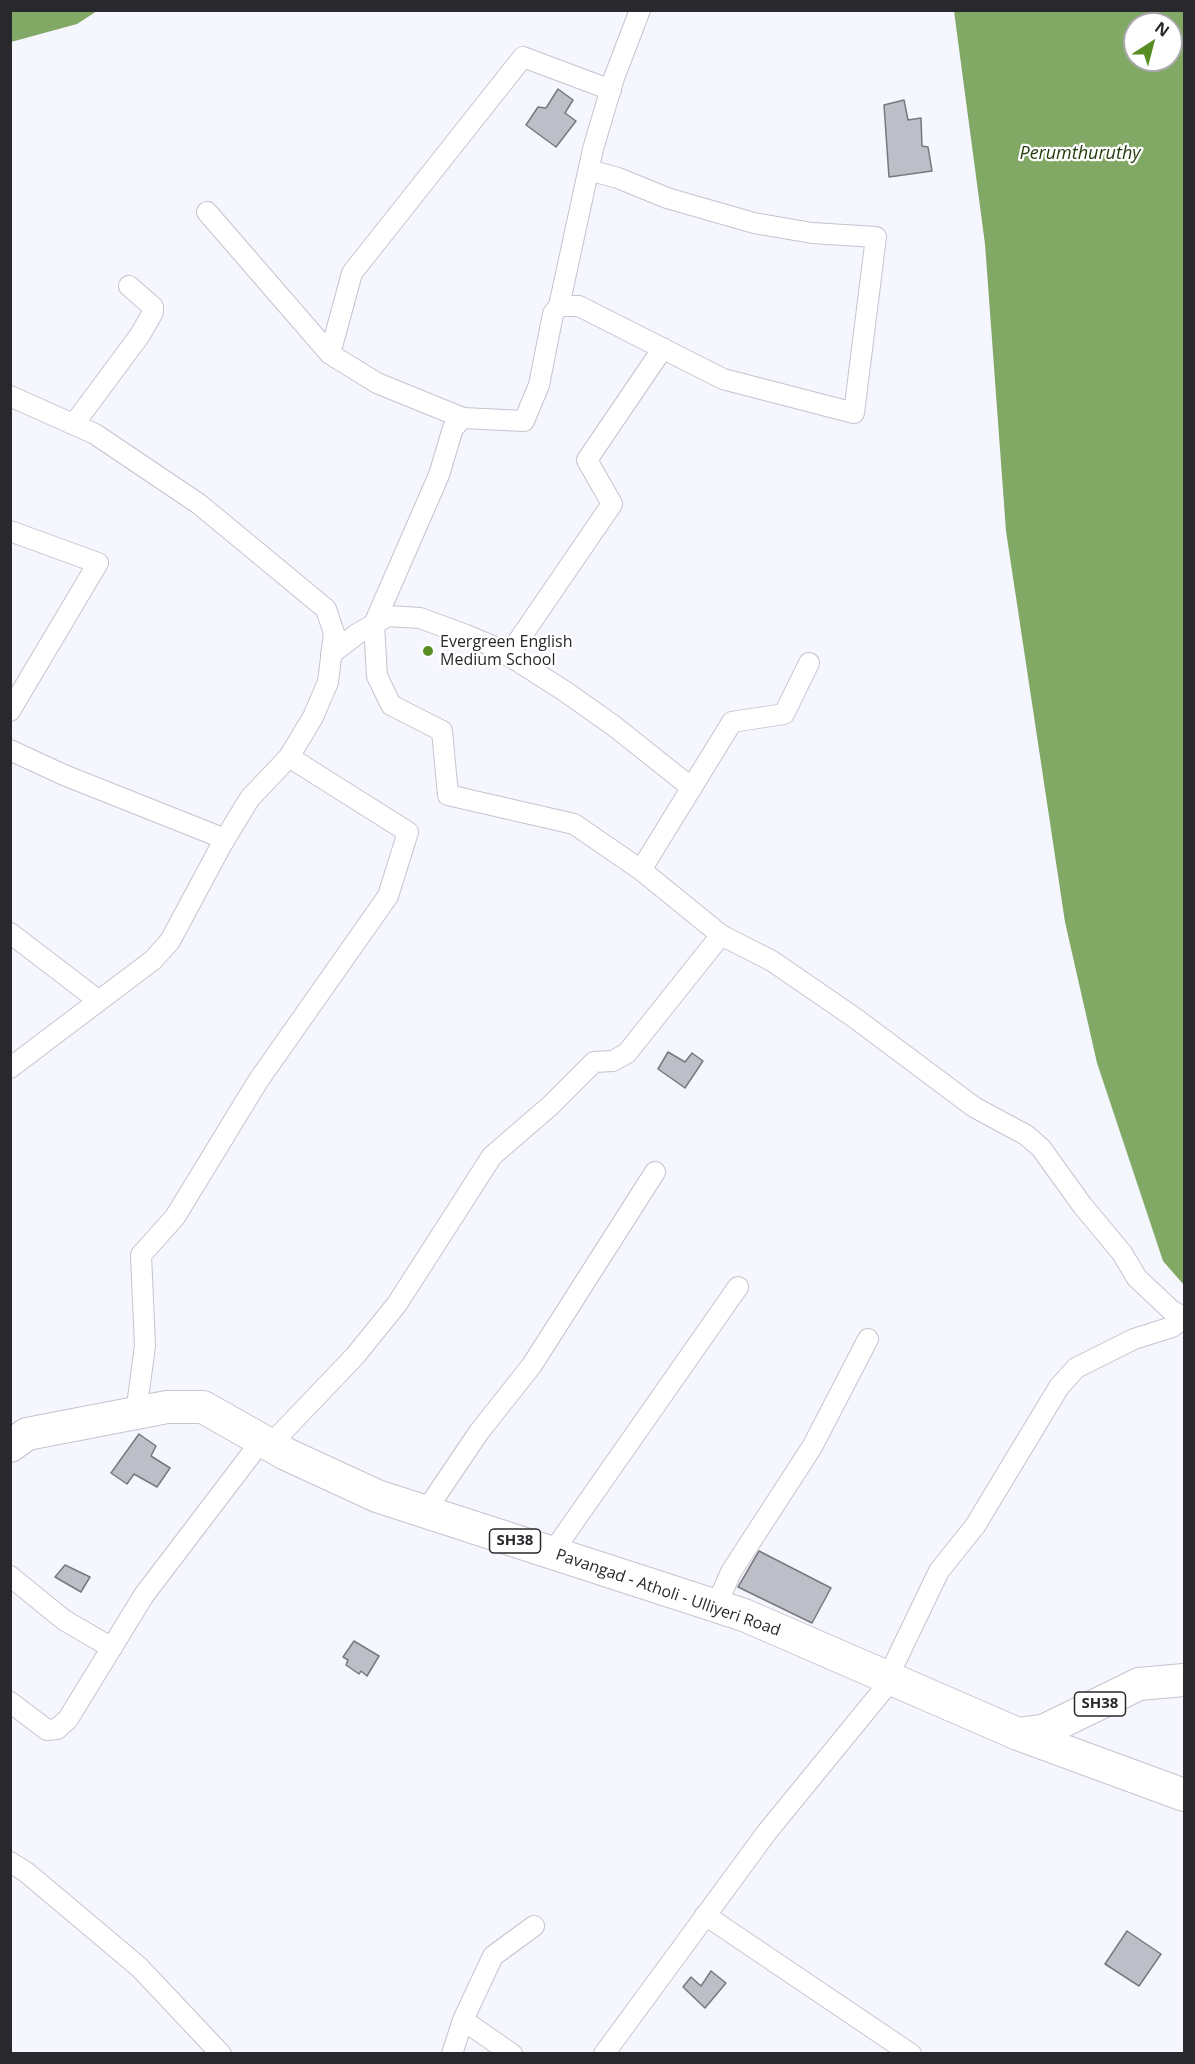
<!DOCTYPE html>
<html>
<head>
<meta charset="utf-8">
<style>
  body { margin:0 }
  #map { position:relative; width:1195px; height:2064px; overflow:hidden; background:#f6f6ff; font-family:"Open Sans",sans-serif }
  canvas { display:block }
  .frame { position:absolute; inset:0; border:12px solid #29292d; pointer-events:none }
  .north { position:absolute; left:1123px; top:12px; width:60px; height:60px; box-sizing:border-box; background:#fff; border:2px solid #a9a9ab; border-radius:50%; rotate:36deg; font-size:16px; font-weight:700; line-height:24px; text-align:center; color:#29292d }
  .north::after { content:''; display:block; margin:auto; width:21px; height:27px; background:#588d26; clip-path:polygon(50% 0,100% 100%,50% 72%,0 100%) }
</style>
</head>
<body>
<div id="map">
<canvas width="1195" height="2064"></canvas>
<div class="frame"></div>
<div class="north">N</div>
</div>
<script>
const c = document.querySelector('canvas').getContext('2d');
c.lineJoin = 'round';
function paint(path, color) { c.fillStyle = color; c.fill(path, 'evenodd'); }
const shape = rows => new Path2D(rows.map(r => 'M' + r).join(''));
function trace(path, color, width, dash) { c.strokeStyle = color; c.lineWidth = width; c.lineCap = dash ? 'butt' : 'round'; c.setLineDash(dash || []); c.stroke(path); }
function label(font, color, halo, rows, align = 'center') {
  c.font = font + ' "Open Sans",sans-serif'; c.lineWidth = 4.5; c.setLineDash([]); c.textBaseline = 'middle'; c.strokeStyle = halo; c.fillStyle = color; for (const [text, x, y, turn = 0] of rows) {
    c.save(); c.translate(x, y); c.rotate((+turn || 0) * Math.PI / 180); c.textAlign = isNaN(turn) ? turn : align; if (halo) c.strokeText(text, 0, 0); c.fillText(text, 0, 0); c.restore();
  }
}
const water = shape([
  [11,10,97,10,97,11,77,24,11,42],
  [954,11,1184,11,1184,1285,1163,1261,1097,1063,1065,922,1006,531,985,244],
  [1135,24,1171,24,1171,60,1135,60]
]);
const building = shape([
  [558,89,573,100,565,113,576,121,556,147,526,125,538,107,546,108,558,89],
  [904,100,908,120,921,118,922,146,928,147,932,171,889,177,884,105,904,100],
  [668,1052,685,1062,692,1053,703,1061,685,1088,658,1069,668,1052],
  [139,1434,156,1446,151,1456,170,1468,157,1487,134,1474,127,1484,111,1473,139,1434],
  [759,1551,831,1588,812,1623,738,1587,759,1551],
  [65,1565,90,1577,81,1592,55,1577,65,1565],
  [354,1641,379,1656,367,1676,361,1671,359,1674,346,1665,348,1660,343,1657,354,1641],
  [1127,1931,1161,1954,1139,1986,1105,1964,1127,1931],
  [711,1971,726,1983,705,2008,683,1987,691,1977,701,1986,711,1971]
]);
const minor = shape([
  [589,170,618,178,667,198,754,223,812,233,876,237,854,413,723,379,579,306,559,306,553,314,539,385,524,421,463,418,453,428,439,475,374,624,377,676,391,705,442,731,448,795,574,824,641,870,721,935,772,961,855,1018,974,1107,1026,1135,1041,1148,1082,1205,1122,1253,1137,1278,1172,1311,1184,1317],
  [207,212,330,354,377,383,463,418],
  [559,306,593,149,614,78,640,10],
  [330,354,352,273,523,57,611,90],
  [10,396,95,434,199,504,326,609,334,633,328,682,313,717,289,757,250,798,222,844,170,941,153,960,10,1068],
  [74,424,140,335,153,312,153,307,129,286],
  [10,531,98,563,10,711],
  [331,654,357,634,388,616,420,618,466,635,497,648,566,692,614,726,692,788],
  [508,656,612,504,587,460,663,348],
  [10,750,64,775,225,839],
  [641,870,732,722,784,714,809,663],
  [10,933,99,1001],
  [136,1413,145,1346,141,1255,175,1217,258,1081,388,896,408,832,289,757],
  [270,1445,355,1356,397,1304,492,1156,551,1105,594,1062,613,1061,627,1053,721,935],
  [425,1512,479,1432,532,1365,655,1172],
  [552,1553,738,1287],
  [10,1576,64,1620,112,1648],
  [716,1606,731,1572,812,1447,868,1339],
  [888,1677,939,1571,975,1526,1059,1387,1076,1368,1134,1339,1172,1327,1184,1318],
  [10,1702,47,1730,57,1729,68,1719,144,1595,262,1440],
  [10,1862,26,1872,139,1967,221,2054],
  [705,1915,911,2054],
  [463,2020,512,2054],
  [452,2054,463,2020,493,1956,534,1926],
  [604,2054,767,1832,892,1679]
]);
const primary = shape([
  [10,1446,27,1434,167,1407,203,1407,286,1454,377,1496,744,1615,1018,1734,1184,1795],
  [1018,1734,1043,1731,1139,1684,1184,1680]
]);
const markers = [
  [428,651,6,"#588d26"]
];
const shields = [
  [515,1541,51],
  [1100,1704,51]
];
const shieldNames = [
  ["SH38",515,1541],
  ["SH38",1100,1704]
];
const poiNames = [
  ["Evergreen English",440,642],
  ["Medium School",440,660]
];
const streetNames = [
  ["Pavangad - Atholi - Ulliyeri Road",668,1593,19]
];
const waterNames = [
  ["Perumthuruthy",1080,154]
];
paint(water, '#81a865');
paint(building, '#bebec9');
trace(building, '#787881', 1.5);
trace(minor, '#c4c4cf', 22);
trace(primary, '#c4c4cf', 34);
trace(minor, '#fff', 20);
trace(primary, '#fff', 32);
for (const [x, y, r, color] of markers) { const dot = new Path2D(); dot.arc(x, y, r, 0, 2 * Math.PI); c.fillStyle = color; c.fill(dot); trace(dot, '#fff', 2); }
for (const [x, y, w] of shields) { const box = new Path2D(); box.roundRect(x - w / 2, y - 12, w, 24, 4.5); c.fillStyle = '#fff'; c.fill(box); trace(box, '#29292d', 1.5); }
label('bold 15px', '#29292d', null, shieldNames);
label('16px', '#29292d', '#fff', poiNames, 'left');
label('16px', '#29292d', '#fff', streetNames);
label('italic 18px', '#253e0e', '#fff', waterNames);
</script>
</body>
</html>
